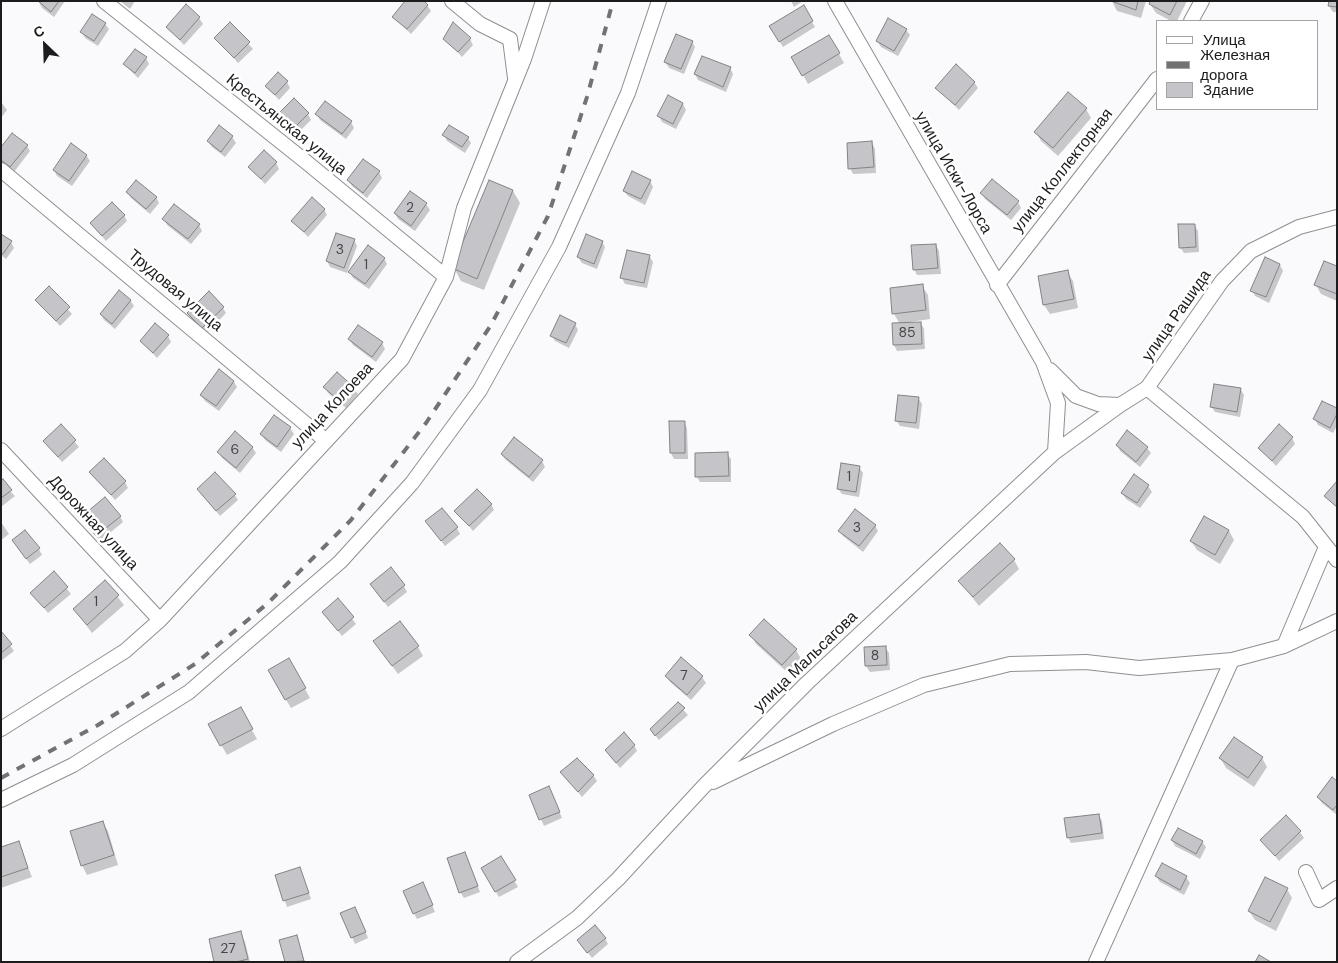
<!DOCTYPE html>
<html>
<head>
<meta charset="utf-8">
<style>
  body { margin:0 }
  #map { position:relative; width:1338px; height:963px; overflow:hidden; background:#fafafd; font-family:"DM Sans",sans-serif }
  canvas { display:block }
  .frame { position:absolute; inset:0; border:2px solid #1c1c1d; pointer-events:none }
  .legend { position:absolute; left:1156px; top:20px; width:162px; height:90px; box-sizing:border-box; background:#fff; border:1px solid #a4a4a5; margin:0; padding:6px 9px; list-style:none; font-size:15px; color:#1c1c1d }
  .legend li { display:flex; align-items:center; gap:10px; height:25px }
  .legend b { width:25px; border:1px solid #a4a4a5 }
  .north { position:absolute; left:20px; top:20px; width:50px; height:50px; -webkit-text-stroke:4px #fff; paint-order:stroke; rotate:336deg; font-size:14px; font-weight:700; line-height:20px; text-align:center; color:#1c1c1d }
  .north::after { content:''; display:block; margin:auto; width:18px; height:22px; background:#1c1c1d; clip-path:polygon(50% 0,100% 100%,50% 72%,0 100%) }
</style>
</head>
<body>
<div id="map">
<canvas width="1338" height="963"></canvas>
<div class="frame"></div>
<ul class="legend">
<li><b style="height:6px;background:#fff"></b>Улица</li>
<li><b style="height:6px;background:#727273"></b>Железная дорога</li>
<li><b style="height:14px;background:#c5c4c8"></b>Здание</li>
</ul>
<div class="north">С</div>
</div>
<script>
const c = document.querySelector('canvas').getContext('2d');
c.lineJoin = 'round';
function paint(path, color) { c.fillStyle = color; c.fill(path, 'evenodd'); }
const shape = rows => new Path2D(rows.map(r => 'M' + r).join(''));
function trace(path, color, width, dash) { c.strokeStyle = color; c.lineWidth = width; c.lineCap = dash ? 'butt' : 'round'; c.setLineDash(dash || []); c.stroke(path); }
function label(font, color, halo, rows, align = 'center') {
  c.font = font + ' "DM Sans",sans-serif'; c.lineWidth = 5; c.setLineDash([]); c.textBaseline = 'middle'; c.strokeStyle = halo; c.fillStyle = color; for (const [text, x, y, turn = 0] of rows) {
    c.save(); c.translate(x, y); c.rotate((+turn || 0) * Math.PI / 180); c.textAlign = isNaN(turn) ? turn : align; if (halo) c.strokeText(text, 0, 0); c.fillText(text, 0, 0); c.restore();
  }
}
const shadow = shape([
  [65,1,54,17,42,8,39,2],
  [120,1,135,1,130,9],
  [791,1,803,1,794,7],
  [1112,1,1146,1,1141,18,1117,11],
  [1152,1,1187,1,1177,21,1171,21,1156,13,1150,4],
  [1337,1,1337,12,1333,12,1329,6],
  [427,5,431,11,411,34,393,17],
  [803,7,815,27,783,47,771,27],
  [199,18,203,24,184,45,167,27],
  [105,24,109,29,98,46,85,38,82,32],
  [230,24,253,49,238,63,216,38],
  [906,30,910,35,898,56,881,47,877,41],
  [829,36,844,63,808,84,793,57],
  [445,39,470,39,473,45,462,57],
  [692,42,695,47,684,74,669,68,665,62],
  [146,58,149,64,138,78,124,64],
  [730,68,733,74,726,92,698,80,695,74],
  [287,82,290,88,279,100,266,86],
  [974,82,978,88,959,110,937,88],
  [1069,94,1086,109,1091,118,1058,156,1041,141,1036,132],
  [669,97,683,104,686,110,676,129,662,122,659,116],
  [1,102,7,110,1,118],
  [308,114,311,120,294,137,277,117],
  [317,114,351,122,354,128,346,139,320,120],
  [219,127,232,137,236,143,225,157,212,147,208,141],
  [444,135,468,138,471,143,465,153,447,141],
  [872,143,875,149,876,173,853,174,850,168],
  [27,146,30,151,14,172,1,162,1,149],
  [86,155,90,161,72,186,57,176,54,170],
  [276,163,279,169,265,184,249,167],
  [379,172,382,178,367,198,352,186,348,180],
  [650,181,653,187,645,205,628,196,624,191],
  [513,191,520,203,484,290,461,281,454,268],
  [128,192,156,197,159,203,150,214,131,198],
  [410,192,426,204,430,210,415,231,398,219,395,213],
  [982,193,1018,202,1021,208,1011,220,985,199],
  [324,209,327,215,308,237,293,221],
  [124,215,127,221,106,241,91,224],
  [164,219,199,225,202,231,191,244,167,225],
  [1194,225,1198,231,1199,252,1184,253,1180,247],
  [1,235,11,242,14,248,6,259,1,255],
  [354,240,357,246,347,273,330,267,327,261],
  [602,242,605,247,597,269,582,263,578,257],
  [936,245,939,251,941,274,917,275,914,269],
  [649,256,653,262,647,288,625,284,622,278],
  [384,258,387,264,369,289,353,278,350,272],
  [1265,259,1280,265,1283,271,1269,303,1255,296,1252,290],
  [1337,268,1337,301,1321,294,1316,285],
  [1067,272,1073,281,1078,308,1050,314,1044,305,1039,277],
  [922,286,928,295,930,319,910,322,910,324,921,323,924,329,925,349,897,351,894,345,900,324,894,314],
  [49,288,72,314,60,326,36,300],
  [130,300,134,306,115,329,104,320,101,314],
  [223,308,226,313,206,334,188,313],
  [575,324,578,330,569,348,555,341,552,336],
  [168,336,171,342,157,358,141,341],
  [349,339,382,343,385,349,376,362,353,345],
  [234,382,237,387,219,411,205,401,201,395],
  [325,387,354,389,358,394,346,408,328,393],
  [1241,390,1244,395,1240,417,1215,412,1211,406],
  [918,398,922,404,919,429,900,426,896,420],
  [1337,410,1337,426,1333,433,1318,425,1315,419],
  [684,422,687,428,688,459,674,459,671,453],
  [61,426,79,447,62,462,44,441],
  [290,428,294,434,281,452,265,440,261,434],
  [1292,438,1295,444,1276,466,1260,448],
  [1117,445,1147,448,1151,453,1140,467,1120,451],
  [252,447,256,453,240,473,222,458,219,453],
  [727,454,731,459,731,482,700,482,697,477],
  [502,455,542,461,545,467,533,482,506,460],
  [859,467,863,473,859,497,842,494,838,489],
  [91,472,125,482,128,488,115,500],
  [1,482,15,496,1,507],
  [1337,483,1337,508,1326,496],
  [1148,486,1152,492,1140,508,1126,499,1122,493],
  [198,489,234,494,238,500,220,516],
  [491,504,494,510,473,531,456,511],
  [120,516,123,522,100,541,86,523],
  [1205,518,1229,531,1234,540,1220,564,1197,550,1191,541],
  [1,522,9,534,1,540],
  [427,522,457,528,460,534,445,546],
  [875,525,878,531,863,552,843,536,840,531],
  [17,547,39,549,42,555,30,564],
  [1014,560,1019,569,979,606,960,582],
  [54,573,71,594,48,613,32,593],
  [105,581,124,605,92,633,74,609],
  [404,586,407,592,388,607,375,590],
  [338,600,356,624,342,636,323,612],
  [1,633,14,651,1,661],
  [751,635,796,650,801,659,788,673,756,644],
  [375,642,418,647,423,656,398,674],
  [885,647,889,653,890,670,870,672,866,666],
  [681,659,702,677,706,683,691,700,670,682,666,676],
  [289,660,310,698,291,708,269,671],
  [678,704,688,715,659,740,655,735],
  [240,709,257,739,227,755,210,725],
  [634,745,637,751,620,768,610,756],
  [1262,758,1267,767,1254,787,1226,768,1221,759],
  [562,773,593,775,597,781,582,797],
  [1337,783,1337,815,1322,803,1318,797],
  [552,794,562,818,544,826,530,795],
  [1098,815,1102,821,1104,839,1071,843,1068,837],
  [102,822,108,831,118,865,87,875,82,865],
  [1300,832,1304,838,1279,861,1262,840],
  [1172,840,1202,842,1206,847,1200,859,1175,846],
  [18,842,32,877,1,888,1,848],
  [465,853,480,892,464,898,460,892],
  [501,858,518,887,499,897,482,868],
  [1162,865,1186,877,1190,883,1184,895,1160,882,1156,876],
  [300,868,311,899,287,907,276,876],
  [1287,889,1292,898,1276,931,1255,920,1249,911],
  [426,890,435,912,417,919,414,913],
  [342,914,358,914,368,938,355,944],
  [240,933,245,942,250,962,216,962],
  [296,937,305,962,287,962],
  [605,938,608,944,592,958,578,940]
]);
const building = shape([
  [38,1,59,1,51,12,38,1],
  [405,1,424,1,428,5,407,29,392,17,405,1],
  [1111,1,1138,1,1136,10,1111,1],
  [1150,1,1177,1,1170,15,1149,4,1150,1],
  [1329,1,1337,1,1337,7,1328,6,1329,1],
  [186,4,200,17,180,40,166,27,186,4],
  [804,5,813,21,779,42,769,26,804,5],
  [92,14,106,23,94,41,80,32,92,14],
  [888,18,907,29,894,51,876,41,888,18],
  [230,22,250,42,234,58,214,38,230,22],
  [453,22,471,38,458,52,443,39,453,22],
  [676,34,693,41,681,69,664,62,676,34],
  [829,35,840,53,802,76,791,57,829,35],
  [135,49,147,57,135,73,123,64,135,49],
  [702,56,731,67,723,87,694,74,702,56],
  [956,64,975,82,955,105,935,88,956,64],
  [278,72,288,81,275,95,265,86,278,72],
  [1068,92,1087,108,1053,148,1034,132,1068,92],
  [668,95,683,103,673,124,657,116,668,95],
  [294,98,309,113,290,132,275,117,294,98],
  [325,101,352,121,342,134,315,114,325,101],
  [219,125,233,136,221,152,207,141,219,125],
  [449,125,469,137,462,147,442,135,449,125],
  [12,133,28,145,10,167,1,160,1,147,12,133],
  [872,141,874,167,848,169,847,143,872,141],
  [71,143,87,155,69,181,53,170,71,143],
  [264,150,277,162,261,179,248,167,264,150],
  [363,159,380,171,363,193,347,180,363,159],
  [632,171,651,180,641,199,623,191,632,171],
  [992,179,1019,201,1007,215,980,193,992,179],
  [136,180,157,197,146,209,126,192,136,180],
  [489,180,513,190,477,279,452,268,489,180],
  [410,191,427,203,411,226,394,213,410,191],
  [312,197,325,209,304,232,291,221,312,197],
  [112,202,125,215,102,236,90,223,112,202],
  [174,204,200,224,188,239,162,219,174,204],
  [1178,224,1195,224,1196,247,1179,248,1178,224],
  [336,233,355,239,344,268,326,261,336,233],
  [1,234,12,241,3,254,1,253,1,234],
  [586,234,603,241,594,264,577,257,586,234],
  [936,244,938,268,913,270,911,245,936,244],
  [368,245,385,258,365,284,348,272,368,245],
  [627,250,650,255,644,283,620,278,627,250],
  [1265,257,1280,264,1266,297,1250,291,1265,257],
  [1324,261,1337,266,1337,294,1314,285,1324,261],
  [1068,270,1074,299,1043,305,1038,276,1068,270],
  [923,284,926,310,892,314,890,288,923,284],
  [49,286,70,307,56,321,35,300,49,286],
  [119,290,131,300,112,324,100,314,119,290],
  [209,291,224,307,202,328,187,313,209,291],
  [560,315,576,323,566,343,550,336,560,315],
  [921,322,922,344,893,345,892,323,921,322],
  [155,323,169,335,153,353,140,341,155,323],
  [358,325,383,342,372,357,348,339,358,325],
  [219,369,234,381,216,406,200,395,219,369],
  [337,372,355,388,342,403,323,387,337,372],
  [1214,384,1241,388,1237,412,1210,407,1214,384],
  [898,395,919,397,916,423,895,421,898,395],
  [1322,401,1337,408,1337,414,1330,428,1313,419,1322,401],
  [274,415,291,427,277,447,260,434,274,415],
  [669,421,685,421,685,453,670,453,669,421],
  [61,424,76,440,58,457,43,441,61,424],
  [1279,424,1293,437,1272,461,1258,448,1279,424],
  [1127,430,1148,447,1136,462,1116,445,1127,430],
  [235,431,253,447,236,468,217,452,235,431],
  [514,437,543,460,529,477,501,454,514,437],
  [728,452,729,476,695,477,695,453,728,452],
  [104,458,126,481,111,495,89,472,104,458],
  [841,463,860,466,856,492,837,489,841,463],
  [215,472,236,494,216,511,197,489,215,472],
  [1134,474,1149,485,1137,503,1121,493,1134,474],
  [3,479,12,490,1,498,1,480,3,479],
  [1337,481,1337,507,1324,496,1337,481],
  [477,489,492,504,469,526,454,511,477,489],
  [105,497,121,516,96,536,81,517,105,497],
  [442,508,458,527,441,541,425,521,442,508],
  [855,509,876,525,859,546,838,531,855,509],
  [1204,516,1229,530,1215,555,1190,541,1204,516],
  [25,530,40,548,26,559,12,540,25,530],
  [1000,543,1015,559,973,597,958,581,1000,543],
  [391,567,405,585,384,602,370,584,391,567],
  [54,571,68,587,44,608,30,593,54,571],
  [105,580,119,595,87,625,73,609,105,580],
  [338,598,354,617,338,631,322,612,338,598],
  [764,619,797,649,782,665,749,635,764,619],
  [400,621,419,646,392,666,373,641,400,621],
  [1,631,12,644,1,653,1,631],
  [886,646,887,665,865,666,864,647,886,646],
  [681,657,703,676,687,695,665,676,681,657],
  [289,658,306,688,285,700,268,670,289,658],
  [678,702,685,708,655,736,650,729,678,702],
  [241,707,253,729,220,746,208,724,241,707],
  [624,732,635,745,616,763,605,750,624,732],
  [1234,737,1263,757,1248,778,1219,758,1234,737],
  [577,758,594,775,578,792,560,772,577,758],
  [1332,777,1337,781,1337,805,1333,810,1317,797,1332,777],
  [549,786,560,812,539,820,529,795,549,786],
  [1099,814,1102,833,1067,838,1064,818,1099,814],
  [1286,815,1301,831,1275,856,1260,840,1286,815],
  [103,821,114,855,81,866,70,831,103,821],
  [1178,828,1203,841,1196,854,1171,840,1178,828],
  [19,841,28,868,1,877,1,847,19,841],
  [465,852,478,886,459,893,447,858,465,852],
  [501,856,516,880,495,892,481,868,501,856],
  [1162,863,1187,876,1180,890,1155,876,1162,863],
  [300,867,309,893,283,901,275,875,300,867],
  [1265,877,1288,888,1270,922,1248,911,1265,877],
  [423,882,433,905,413,914,403,891,423,882],
  [355,907,366,932,351,938,340,913,355,907],
  [595,925,606,938,587,953,577,940,595,925],
  [241,931,248,959,236,962,214,962,209,939,241,931],
  [297,935,304,961,285,962,279,940,297,935],
  [1259,955,1271,962,1255,962,1259,955]
]);
const minor = shape([
  [104,1,305,161,446,277],
  [452,1,480,24,510,39,515,78],
  [1191,21,1202,1],
  [1,170,325,440],
  [997,285,1157,79],
  [1050,370,1076,396,1098,404,1120,405],
  [1147,388,1303,517,1337,560],
  [1,450,160,620],
  [1055,452,1120,405,1147,388,1222,281,1251,251,1299,227,1337,217],
  [1284,646,1326,547],
  [1,729,125,651,160,620,402,359,446,277,464,208,524,59,543,1],
  [713,782,833,724,924,685,1010,664,1086,662,1139,668,1232,660,1284,646,1337,621],
  [1,800,73,765,189,692,340,562,412,483,480,390,559,247,628,93,659,1],
  [1306,872,1319,900,1337,888],
  [517,962,577,918,618,879,704,786,807,683,1055,452,1058,403,1043,362,835,1],
  [1096,962,1232,660]
]);
const rail = shape([
  [1,778,98,725,195,664,268,603,351,520,426,423,491,325,548,216,587,97,613,1]
]);
const numberNames = [
  ["2",410,208],
  ["3",340,250],
  ["1",366,265],
  ["85",907,333],
  ["6",235,450],
  ["1",849,477],
  ["3",857,528],
  ["1",96,602],
  ["8",875,656],
  ["7",684,676],
  ["27",228,949]
];
const streetNames = [
  ["Крестьянская улица",286,125,39],
  ["улица Коллекторная",1063,171,-52],
  ["улица Иски-Лорса",953,173,60],
  ["Трудовая улица",175,291,40],
  ["улица Рашида",1177,316,-55],
  ["улица Колоева",333,406,-47],
  ["Дорожная улица",93,523,47],
  ["улица Мальсагова",806,662,-44]
];
paint(shadow, '#0003');
paint(building, '#c5c4c8');
trace(building, '#838285', 1);
trace(minor, '#8f8f92', 16);
trace(minor, '#fff', 14);
trace(rail, '#727273', 4, [9, 9]);
label('14px', '#464648', null, numberNames);
label('16px', '#1c1c1d', '#fff', streetNames);
</script>
</body>
</html>
